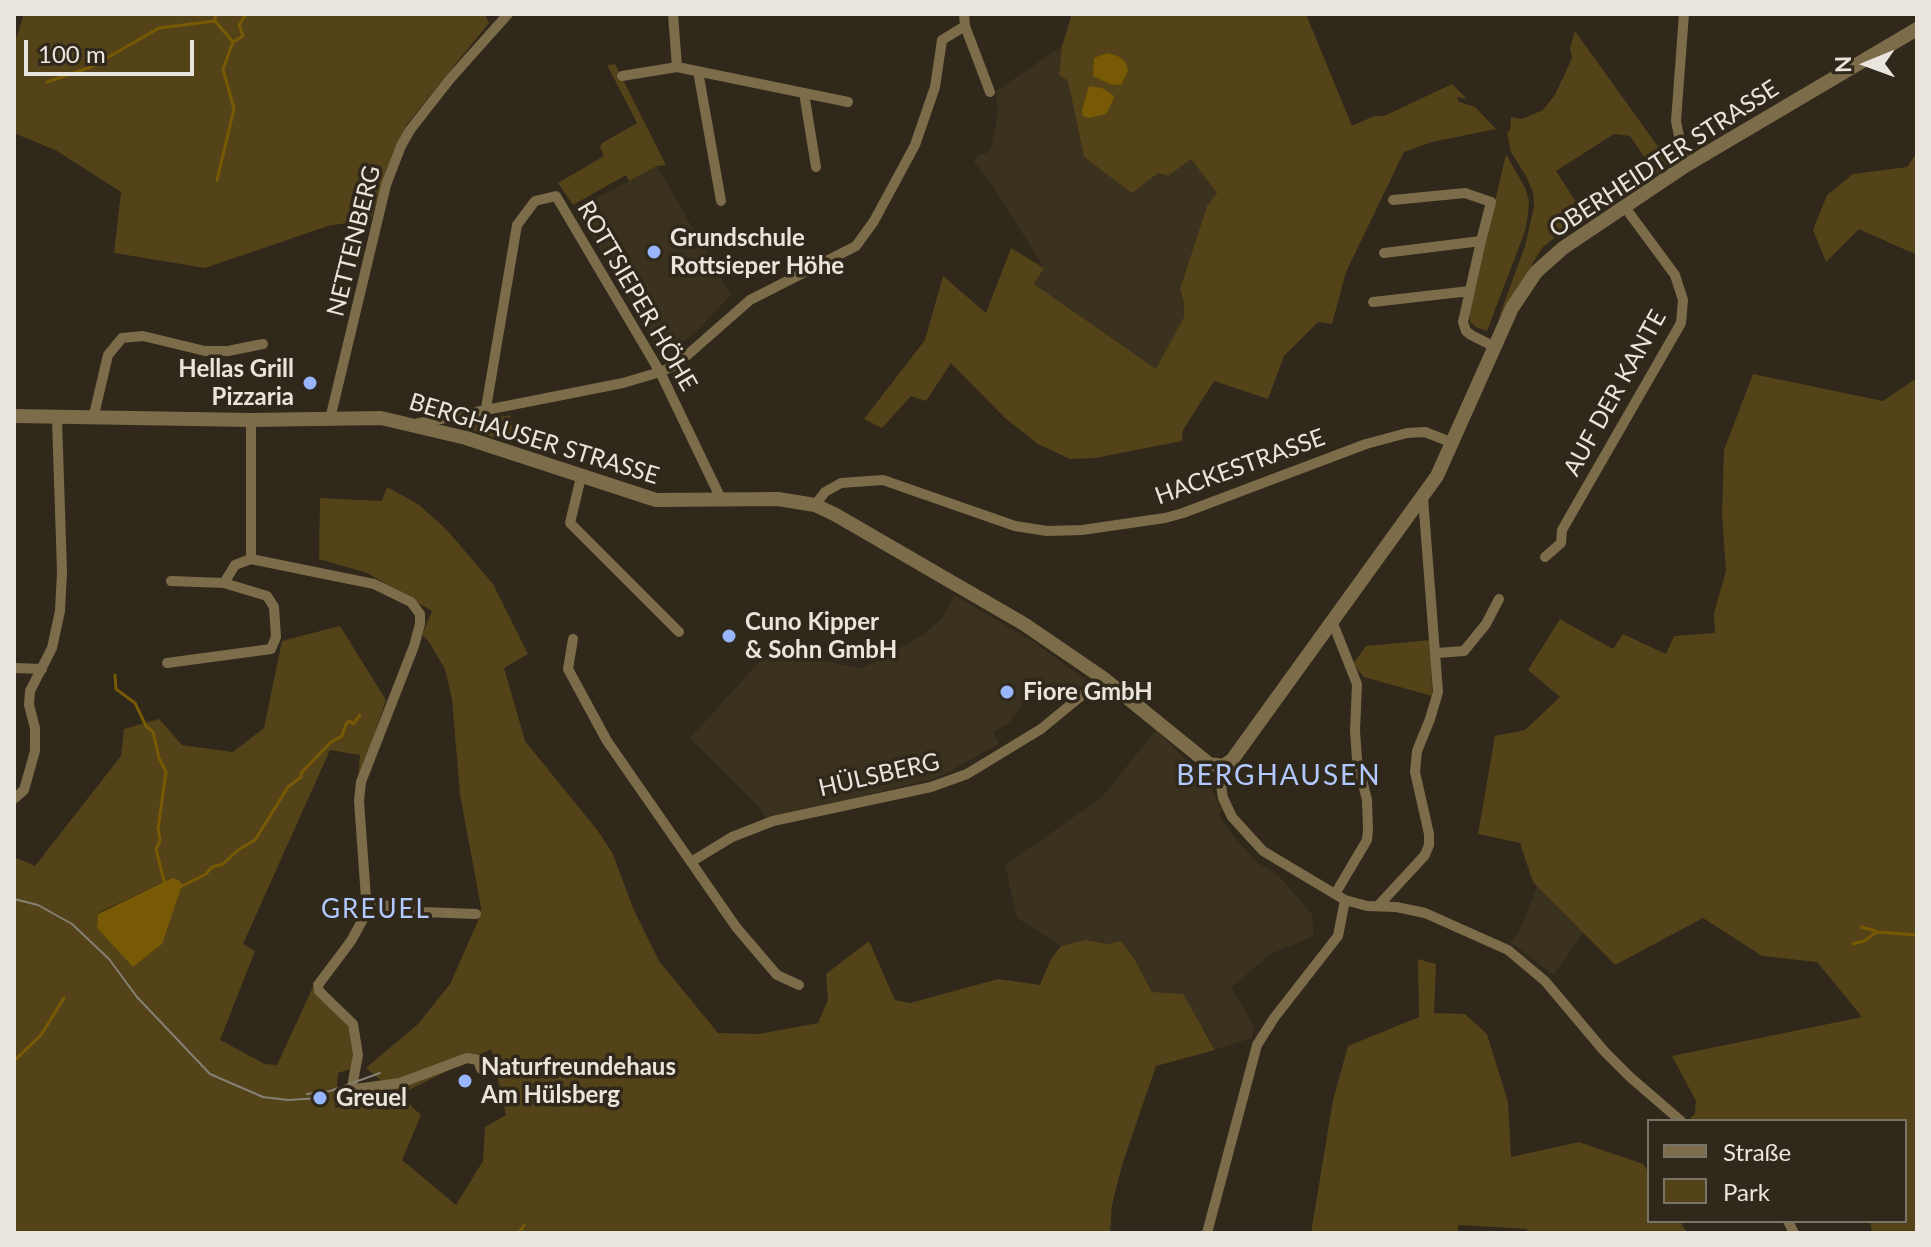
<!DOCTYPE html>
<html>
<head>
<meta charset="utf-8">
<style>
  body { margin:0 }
  #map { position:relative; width:1931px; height:1247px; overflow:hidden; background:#2f281b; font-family:Lato,sans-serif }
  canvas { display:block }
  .frame { position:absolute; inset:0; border:16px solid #e9e5dc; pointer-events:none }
  .legend { position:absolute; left:1647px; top:1119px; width:260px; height:104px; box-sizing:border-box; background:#2f281b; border:2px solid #797468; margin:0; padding:10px 14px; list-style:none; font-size:24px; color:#e9e5dc }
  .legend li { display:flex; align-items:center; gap:16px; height:40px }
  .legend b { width:40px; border:2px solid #797468 }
  .north { position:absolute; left:1827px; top:24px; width:80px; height:80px; -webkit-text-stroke:6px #2f281b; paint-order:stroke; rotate:269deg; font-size:22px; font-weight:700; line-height:32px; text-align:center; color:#e9e5dc }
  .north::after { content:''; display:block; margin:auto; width:28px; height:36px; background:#e9e5dc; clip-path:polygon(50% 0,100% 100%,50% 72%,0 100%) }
  .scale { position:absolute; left:24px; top:40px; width:170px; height:36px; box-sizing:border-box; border:4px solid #e9e5dc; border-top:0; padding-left:10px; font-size:24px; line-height:28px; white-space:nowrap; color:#e9e5dc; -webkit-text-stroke:6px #2f281b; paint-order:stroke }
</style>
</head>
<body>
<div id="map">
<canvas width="1931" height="1247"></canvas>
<div class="frame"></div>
<ul class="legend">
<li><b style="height:10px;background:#7c6c49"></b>Straße</li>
<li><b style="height:22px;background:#544219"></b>Park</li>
</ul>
<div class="north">N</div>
<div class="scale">100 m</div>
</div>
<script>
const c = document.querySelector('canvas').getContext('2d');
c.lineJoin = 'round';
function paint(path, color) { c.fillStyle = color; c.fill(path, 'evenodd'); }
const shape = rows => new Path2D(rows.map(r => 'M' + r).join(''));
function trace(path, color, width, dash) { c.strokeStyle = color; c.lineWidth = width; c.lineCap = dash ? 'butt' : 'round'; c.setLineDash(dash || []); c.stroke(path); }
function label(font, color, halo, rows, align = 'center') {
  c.font = font + ' Lato,sans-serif'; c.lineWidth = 7; c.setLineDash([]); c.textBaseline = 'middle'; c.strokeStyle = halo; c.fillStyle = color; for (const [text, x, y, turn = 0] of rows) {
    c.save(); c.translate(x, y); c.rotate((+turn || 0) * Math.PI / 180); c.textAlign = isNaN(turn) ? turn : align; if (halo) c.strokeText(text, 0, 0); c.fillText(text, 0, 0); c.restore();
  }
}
const built = shape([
  [1062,46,1059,75,1068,81,1084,158,1168,176,1191,159,1217,193,1207,206,1180,289,1184,303,1184,317,1156,370,1034,284,1044,268,996,191,974,162,978,155,987,153,991,149,998,110,995,92],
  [657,166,731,295,696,332,663,357,576,209],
  [954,595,1034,642,1085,679,1085,685,1058,703,1052,695,1030,693,1008,724,993,732,999,744,937,778,765,820,763,811,690,738,779,640,802,655,861,669,923,635,943,617],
  [1156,730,1207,780,1222,810,1218,814,1235,838,1257,862,1279,876,1312,914,1314,936,1271,954,1231,988,1254,1025,1252,1038,1215,1050,1205,1030,1152,992,1135,960,1121,941,1107,944,1086,941,1061,946,1017,918,1005,865,1101,798],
  [1537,886,1583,933,1554,975,1510,942,1519,932]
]);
const green = shape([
  [24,14,485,14,489,23,407,124,394,150,371,219,328,226,205,268,114,253,121,192,57,151,14,133,14,45],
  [1072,14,1306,14,1352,126,1374,116,1384,116,1452,84,1467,99,1457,97,1459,102,1475,107,1496,129,1432,142,1404,152,1346,272,1332,324,1318,322,1284,356,1268,399,1214,381,1183,430,1182,441,1095,458,1070,459,1038,444,1005,418,951,363,926,401,911,396,882,428,864,419,925,340,943,276,986,313,1011,248,1044,268,1034,284,1156,369,1184,317,1184,303,1180,289,1207,206,1217,193,1191,159,1168,176,1158,173,1132,193,1084,157,1068,81,1059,75,1062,46],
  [1575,31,1669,162,1659,173,1654,171,1630,136,1614,134,1556,171,1585,216,1565,229,1542,248,1498,320,1525,246,1534,207,1533,192,1526,176,1511,152,1507,133,1510,130,1511,117,1522,119,1543,110,1555,95,1572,58,1570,48],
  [615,64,666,165,657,166,629,181,626,175,573,205,558,183,604,156,600,147,602,143,637,123,607,65],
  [1917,152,1917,255,1859,229,1826,262,1813,230,1827,195,1853,174,1907,167],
  [1506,154,1525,188,1529,200,1528,214,1525,231,1487,331,1476,327,1470,322,1469,312],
  [1753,374,1883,401,1917,378,1917,1233,1872,1233,1870,1221,1905,1221,1905,1121,1694,1121,1690,1118,1695,1114,1696,1101,1672,1056,1862,1017,1817,962,1762,956,1703,918,1615,965,1533,882,1520,843,1478,834,1495,736,1525,730,1560,697,1528,670,1560,619,1613,649,1623,634,1666,654,1674,636,1715,633,1714,613,1726,571,1722,515,1724,450],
  [510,415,512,428,507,442,460,426],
  [387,487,418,504,446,529,493,584,528,654,504,668,525,741,598,831,613,854,633,908,659,961,718,1033,759,1034,818,1023,828,1000,826,974,869,941,895,1000,910,1003,998,979,1040,985,1050,961,1061,946,1086,940,1107,944,1121,941,1135,960,1152,992,1183,994,1215,1050,1156,1066,1122,1165,1112,1205,1110,1233,14,1233,14,857,35,866,121,756,124,729,159,719,182,745,233,752,264,728,282,641,340,626,386,700,358,781,360,755,330,750,243,944,255,951,220,1040,265,1064,277,1065,313,987,340,1013,349,1027,353,1057,351,1069,338,1073,335,1109,352,1096,387,1092,397,1094,366,1068,418,1024,450,984,478,921,481,908,460,794,452,699,445,669,429,642,422,635,432,611,367,573,319,559,320,498,382,501],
  [172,878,156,949,133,966,97,928,98,913],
  [491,1049,506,1115,485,1127,483,1161,456,1205,402,1160,421,1115,399,1095],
  [1431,640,1432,696,1364,677,1353,664,1366,646],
  [1418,959,1436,964,1434,1013,1465,1014,1487,1034,1508,1102,1511,1157,1579,1142,1643,1164,1649,1173,1649,1221,1680,1221,1687,1233,1528,1233,1527,1229,1458,1225,1458,1233,1311,1233,1333,1100,1348,1046,1419,1017]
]);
const water = shape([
  [1107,53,1118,56,1126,63,1128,71,1121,85,1110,84,1093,76,1094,58],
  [1089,86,1102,88,1113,95,1114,98,1106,114,1088,118,1082,115,1082,110],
  [172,878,179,880,182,885,162,944,133,967,97,928,98,914]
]);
const stream = shape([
  [215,14,215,21,233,42,223,69,234,109,217,180],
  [233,42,243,36,239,25,246,14],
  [47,82,91,67,159,28,215,21],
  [115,675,116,689,135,703,146,726,153,732,159,758,166,772,158,828,160,841,156,849,165,885],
  [180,887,206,874,212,867,223,864,238,850,255,840,288,787,301,777,302,772,331,742,342,736,346,724,350,721,353,724,360,715],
  [1861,927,1876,931],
  [1853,944,1864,941,1877,932,1917,935],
  [14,1061,41,1035,64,998],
  [519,1233,524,1225]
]);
const minor = shape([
  [673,14,677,67,848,102],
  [964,14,965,26,990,92],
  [1684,14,1676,121,1685,166],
  [698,71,721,201],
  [622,76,677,67],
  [804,93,816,167],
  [1393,200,1465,193,1491,202,1481,241],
  [1384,253,1481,241,1463,322,1466,331,1471,335,1495,347],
  [1373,302,1470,291],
  [486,408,517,225,535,201,556,196,660,372,722,501],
  [93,419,108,355,122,338,143,336,205,351,228,351,263,344],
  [330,419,386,185,401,146,410,130,450,79,508,14],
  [251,420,251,559,374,584,411,602,420,614,420,624,414,646,361,782,359,801,367,912,351,941,318,985,319,991,353,1024,358,1055,352,1087,355,1089,400,1083,467,1058,478,1060,481,1069],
  [415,424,623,383,660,372,676,365,750,300,856,246,874,221,915,145,935,87,942,40,965,26],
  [581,477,570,523,679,632],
  [815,505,825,492,841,483,883,480,1015,526,1047,531,1082,530,1165,518,1183,513,1366,444,1407,433,1425,432,1453,443],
  [1545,557,1561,543,1562,530,1681,323,1683,300,1675,275,1624,206],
  [171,581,224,583,235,565,251,559],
  [1332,621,1357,684,1355,731,1357,759,1367,800,1368,830,1367,840,1335,894],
  [573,639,568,669,607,741,691,862,732,837,773,821,931,787,967,774,1041,729,1103,678],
  [1437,653,1464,651,1486,624,1499,599],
  [167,663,271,649,276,637,274,607,267,596,224,583],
  [14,668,42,669],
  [1218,767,1223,798,1232,817,1263,851,1345,900,1367,906,1396,907,1425,913,1508,950,1545,981,1604,1051,1630,1077,1681,1121],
  [15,798,24,790,35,751,35,728,29,705,30,691,52,648,60,611,62,572,57,419],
  [691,862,736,927,777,975,799,985],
  [366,902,421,912,476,914],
  [1378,906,1425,855,1429,845,1429,834,1415,772,1417,751,1430,719,1438,692,1423,498],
  [1788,1221,1794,1233],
  [1207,1233,1257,1045,1274,1018,1338,936,1345,900]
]);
const tertiary = shape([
  [14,416,251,420,381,418,466,438,656,500,778,499,815,505,836,515,1024,624,1103,678,1209,764,1223,766,1232,760,1437,476,1512,308,1536,272,1563,248,1685,166,1917,29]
]);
const tram = shape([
  [14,899,38,905,72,924,109,959,137,997,210,1074,263,1097,288,1100,320,1098],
  [307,1094,330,1091,380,1073]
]);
const markers = [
  [654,252,8,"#97b6fd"],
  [310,383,8,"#97b6fd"],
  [729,636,8,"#97b6fd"],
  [1007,692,8,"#97b6fd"],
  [465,1081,8,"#97b6fd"],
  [320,1098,8,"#97b6fd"]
];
const streetNames = [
  ["OBERHEIDTER STRASSE",1664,159,-33],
  ["NETTENBERG",354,241,-76],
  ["ROTTSIEPER HÖHE",637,296,60],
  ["AUF DER KANTE",1615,393,-61],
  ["BERGHAUSER STRASSE",534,439,17],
  ["HACKESTRASSE",1240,467,-20],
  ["HÜLSBERG",879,775,-13]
];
const poiNames = [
  ["Grundschule",670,238],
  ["Rottsieper Höhe",670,266],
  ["Hellas Grill",294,369,"right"],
  ["Pizzaria",294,397,"right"],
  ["Cuno Kipper",745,622],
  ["& Sohn GmbH",745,650],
  ["Fiore GmbH",1023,692],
  ["Naturfreundehaus",481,1067],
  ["Am Hülsberg",481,1095],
  ["Greuel",336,1098]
];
const neighbourhoodNames = [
  ["GREUEL",376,910]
];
const quarterNames = [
  ["BERGHAUSEN",1279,776]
];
paint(built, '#3a311e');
paint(green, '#544219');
paint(water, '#785a05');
trace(stream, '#785a05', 3);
trace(minor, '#7c6c49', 10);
trace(tertiary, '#7c6c49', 14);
trace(tram, '#858074', 2);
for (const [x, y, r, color] of markers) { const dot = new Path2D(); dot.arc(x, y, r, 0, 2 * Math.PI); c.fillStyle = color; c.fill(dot); trace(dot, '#2f281b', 3); }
label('24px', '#e9e5dc', '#2f281b', streetNames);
label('bold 24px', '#e9e5dc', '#2f281b', poiNames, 'left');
c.letterSpacing = '2px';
label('26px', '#b1c9ff', '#2f281b', neighbourhoodNames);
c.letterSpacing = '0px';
c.letterSpacing = '2px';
label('28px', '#b1c9ff', '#2f281b', quarterNames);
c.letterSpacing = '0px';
</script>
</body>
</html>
